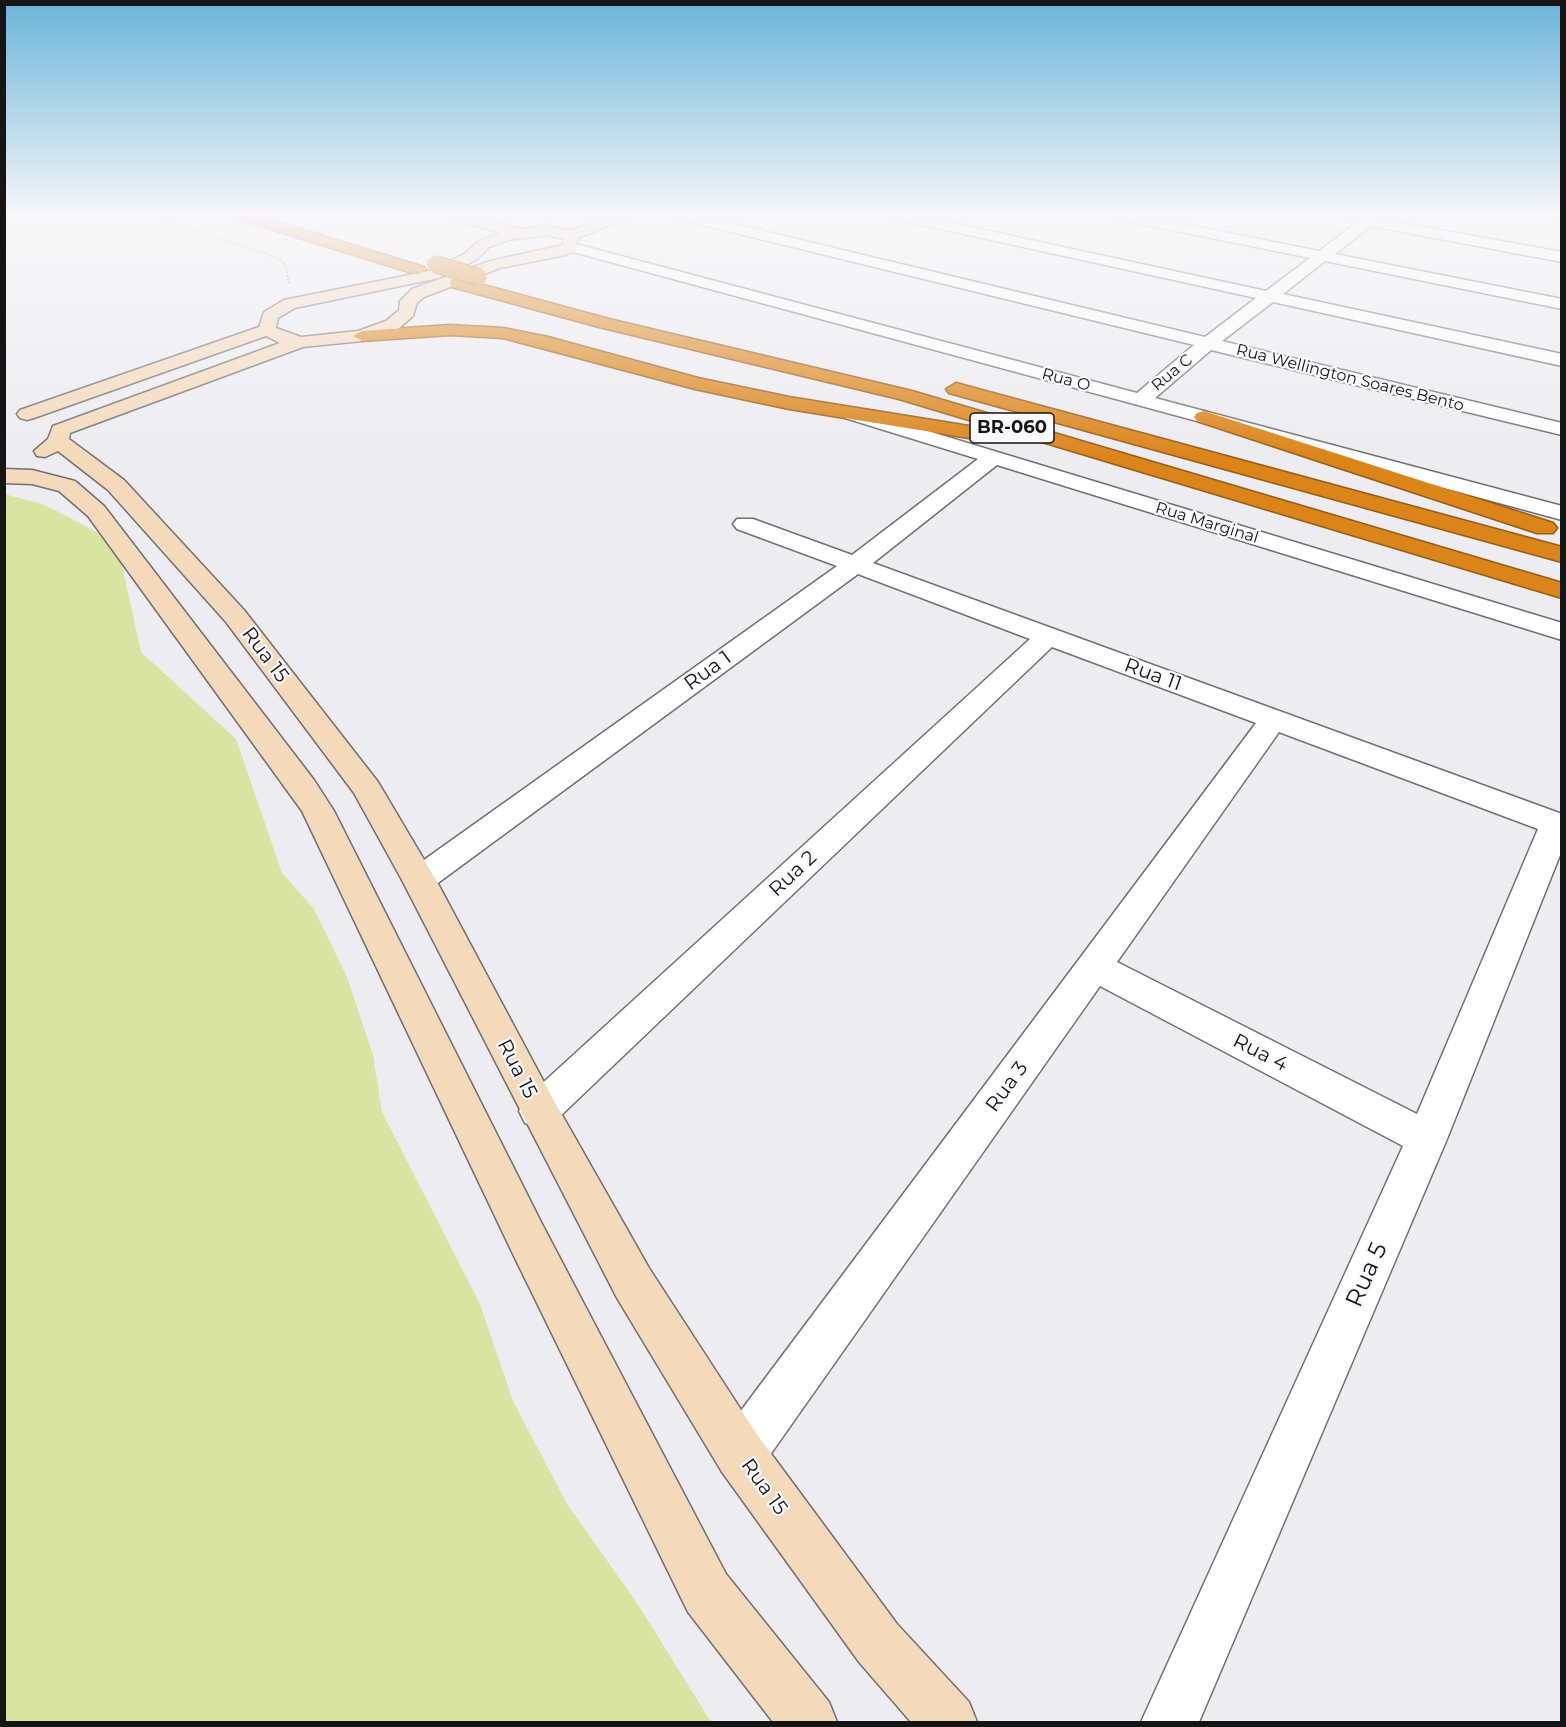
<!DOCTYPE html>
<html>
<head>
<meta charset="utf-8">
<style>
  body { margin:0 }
  #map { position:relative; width:1566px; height:1727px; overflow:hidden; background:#edecf0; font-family:Montserrat,sans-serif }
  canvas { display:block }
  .frame { position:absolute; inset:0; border:6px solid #151516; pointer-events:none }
</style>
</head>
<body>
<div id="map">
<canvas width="1566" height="1727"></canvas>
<div class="frame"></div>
</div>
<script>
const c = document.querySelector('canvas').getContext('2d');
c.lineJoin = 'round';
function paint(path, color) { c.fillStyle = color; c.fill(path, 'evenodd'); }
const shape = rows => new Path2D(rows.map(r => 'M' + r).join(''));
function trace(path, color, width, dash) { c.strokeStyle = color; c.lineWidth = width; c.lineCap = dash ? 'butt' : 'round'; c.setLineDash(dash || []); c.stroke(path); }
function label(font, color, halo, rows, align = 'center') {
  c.font = font + ' Montserrat,sans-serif'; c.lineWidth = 4.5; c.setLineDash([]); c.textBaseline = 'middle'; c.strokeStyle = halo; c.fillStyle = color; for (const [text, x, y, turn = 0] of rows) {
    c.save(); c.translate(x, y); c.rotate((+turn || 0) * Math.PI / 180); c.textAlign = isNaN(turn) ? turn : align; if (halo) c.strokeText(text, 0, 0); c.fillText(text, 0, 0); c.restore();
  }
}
const green = shape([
  [4,494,42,504,65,515,98,533,120,556,141,652,236,739,282,873,314,909,347,977,373,1055,382,1112,480,1304,513,1401,567,1504,639,1606,711,1722,5,1722]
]);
const path = shape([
  [151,216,276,257,285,264,289,284]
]);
const street = shape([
  [676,216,701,216,1205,337,1256,298,900,220,893,216,920,216,1266,291,1310,258,1122,220,1115,216,1144,216,1319,251,1356,223,1346,221,1345,216,1382,216,1380,219,1562,252,1562,262,1371,226,1335,254,1562,299,1562,309,1325,261,1283,294,1562,354,1562,366,1273,302,1222,341,1562,423,1562,435,1211,350,1155,398,1562,506,1562,520,566,250,563,247,571,242,576,244,1137,393,1194,345,678,219,676,216],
  [1552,216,1562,216,1562,220,1554,219,1552,216],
  [852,408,1562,623,1562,640,997,465,873,563,1562,814,1562,850,1447,1139,1199,1722,1141,1722,1403,1146,1100,986,758,1472,740,1479,722,1472,715,1454,722,1436,1256,723,1052,647,553,1123,539,1128,525,1123,519,1111,525,1099,1030,639,858,574,431,888,419,892,407,888,402,880,407,872,837,566,737,529,733,524,737,519,753,519,852,555,978,459,845,418,842,414,845,410,852,408],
  [1279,732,1538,829,1417,1114,1117,962,1279,732]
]);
const secondary = shape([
  [450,216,473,216,522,229,547,225,569,231,612,216,632,216,578,238,576,250,566,255,500,268,424,297,417,303,413,316,398,329,362,341,303,347,70,433,69,439,124,480,244,610,378,782,436,880,553,1099,649,1268,758,1436,897,1624,969,1702,977,1722,911,1722,859,1662,722,1472,617,1298,402,880,354,793,226,622,108,490,58,451,45,457,37,456,34,451,48,439,53,426,280,343,266,336,34,418,27,420,20,418,17,414,20,410,259,327,264,312,284,300,429,271,464,254,479,241,500,233,452,219,450,216],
  [547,235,563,239,563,245,490,261,412,289,400,301,399,310,386,321,358,331,301,337,276,328,278,318,295,308,439,278,476,260,489,247,508,240,547,235],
  [4,469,32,470,75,481,104,506,314,780,334,811,542,1224,726,1574,829,1702,837,1722,773,1722,688,1612,512,1252,302,811,88,516,59,491,32,484,4,483,4,469]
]);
const highway = shape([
  [236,216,258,216,424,267,426,270,418,275,412,273,238,219,236,216],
  [458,278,609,319,912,391,1562,583,1562,598,899,399,599,327,452,287,450,283,452,279,458,278],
  [450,325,503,328,548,337,698,378,789,397,969,426,976,428,979,432,976,436,969,438,789,409,695,389,503,338,450,335,362,341,353,336,362,331,450,325],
  [956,383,1562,547,1562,562,949,393,946,389,956,383],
  [1204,411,1553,523,1557,528,1553,533,1537,533,1197,421,1194,417,1197,413,1204,411]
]);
const highwayBridge = shape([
  [435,264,479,277]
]);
const farStreetnames = [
  ["Rua C",1172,373,-40],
  ["Rua Wellington Soares Bento",1350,378,14],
  ["Rua O",1066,380,15],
  ["Rua Marginal",1207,523,17]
];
const shields = [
  [1012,428,84]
];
const shieldNames = [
  ["BR-060",1012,428]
];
const streetNames = [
  ["Rua 15",265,655,53],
  ["Rua 1",708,671,-36],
  ["Rua 11",1153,675,20],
  ["Rua 2",793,874,-43],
  ["Rua 4",1260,1053,27],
  ["Rua 15",517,1069,63],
  ["Rua 3",1007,1087,-54],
  ["Rua 15",764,1487,54]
];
const nearStreetnames = [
  ["Rua 5",1367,1275,-66]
];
paint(green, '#d9e4a2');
trace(street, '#706f73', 3);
trace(secondary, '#706f73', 3);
trace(highway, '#965d18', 3);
trace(path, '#838385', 1.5, [1.5, 2]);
paint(street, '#fff');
paint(secondary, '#f4daba');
paint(highway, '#db8419');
trace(highwayBridge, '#965d18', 18, []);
trace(highwayBridge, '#db8419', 16);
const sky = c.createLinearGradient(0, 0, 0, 458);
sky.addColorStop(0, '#6ab4d8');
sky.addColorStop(0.47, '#f7f6f8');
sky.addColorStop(1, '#f7f6f800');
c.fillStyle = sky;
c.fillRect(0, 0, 1566, 458);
label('16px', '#151516', '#faf9fe', farStreetnames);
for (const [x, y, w] of shields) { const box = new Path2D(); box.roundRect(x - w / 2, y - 15, w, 30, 4.5); c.fillStyle = '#faf9fe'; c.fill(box); trace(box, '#151516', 1.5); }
label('bold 18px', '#151516', null, shieldNames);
label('20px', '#151516', '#faf9fe', streetNames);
label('24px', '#151516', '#faf9fe', nearStreetnames);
</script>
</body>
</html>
